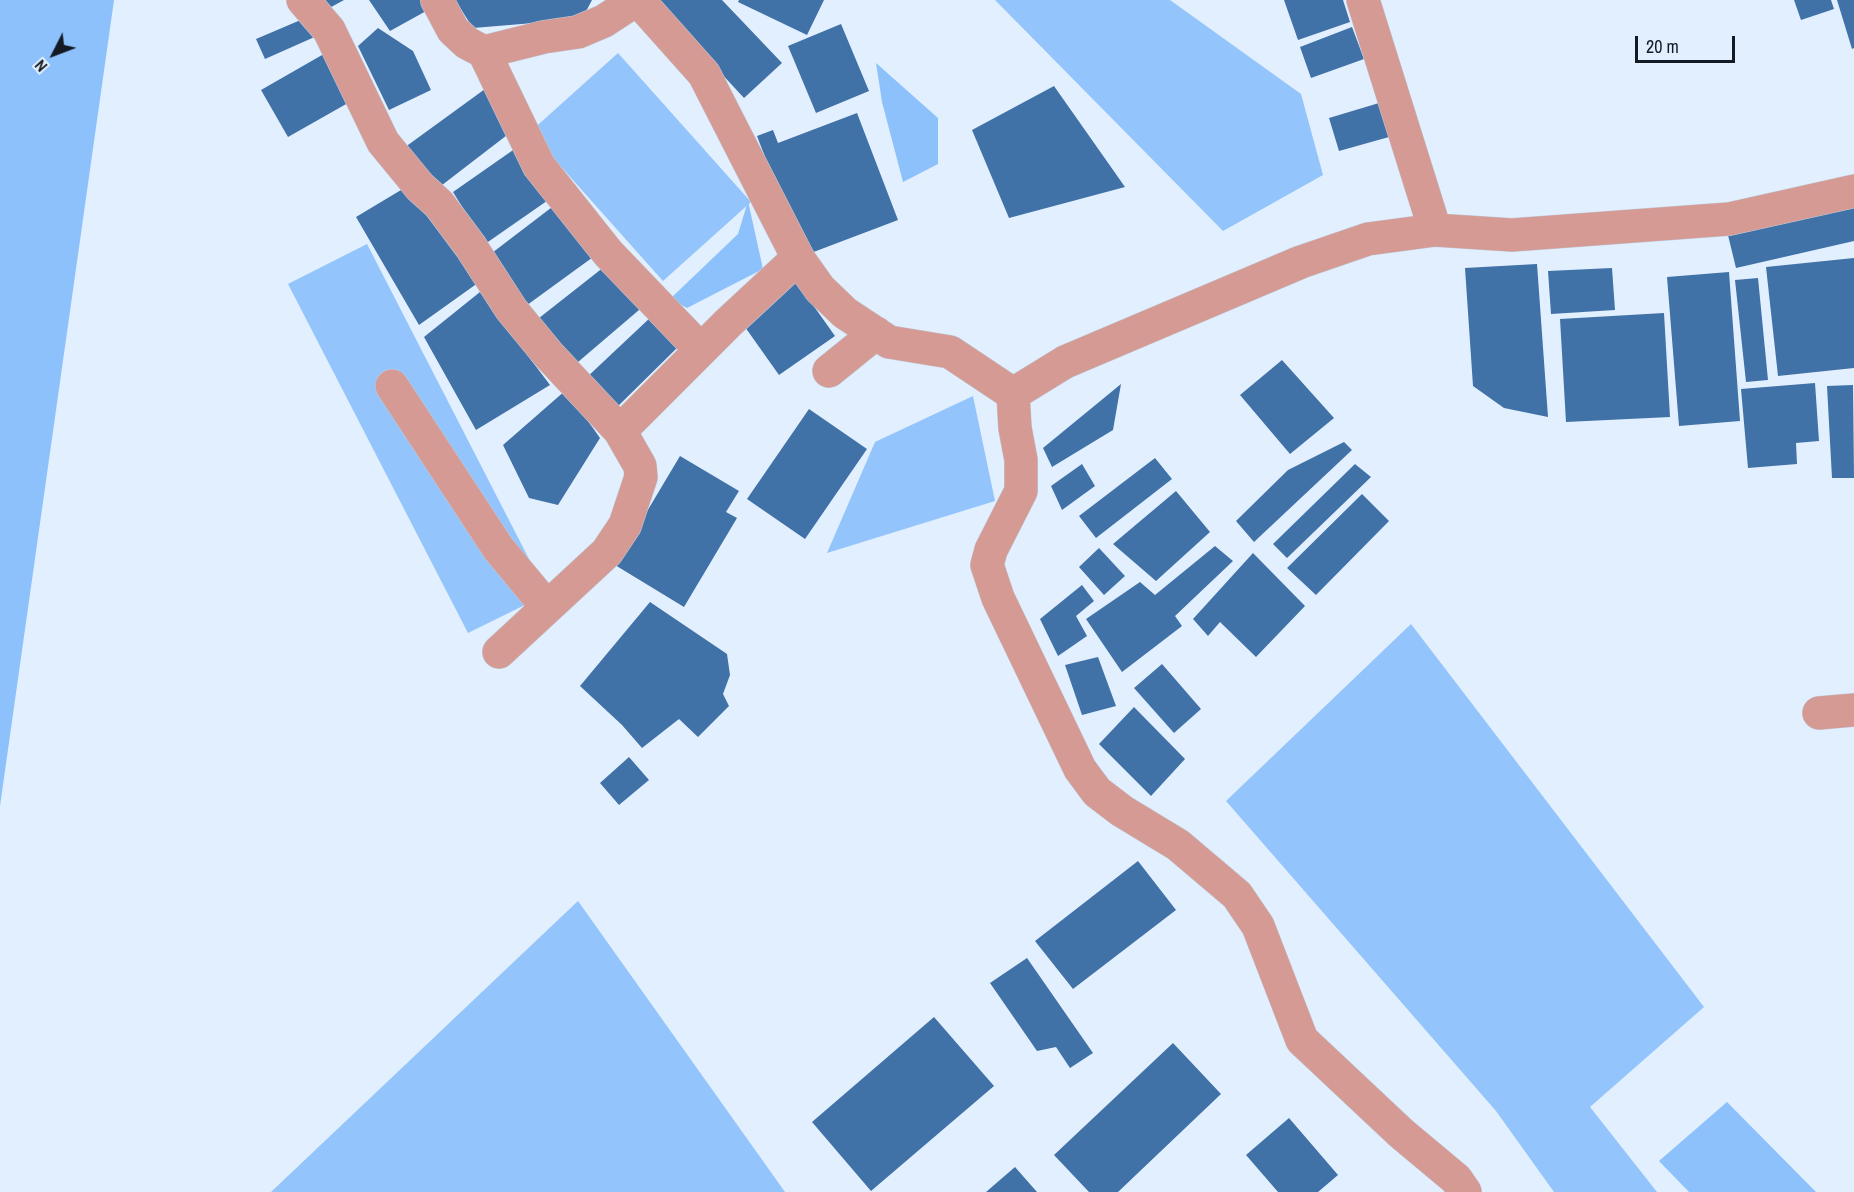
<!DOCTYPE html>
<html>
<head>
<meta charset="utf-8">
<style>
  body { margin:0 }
  #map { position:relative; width:1854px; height:1192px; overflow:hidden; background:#e2effe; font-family:"Archivo Narrow",sans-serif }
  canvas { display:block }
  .north { position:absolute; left:24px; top:24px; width:60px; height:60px; -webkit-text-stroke:4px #e2effe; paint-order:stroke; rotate:228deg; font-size:16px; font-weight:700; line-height:24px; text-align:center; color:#131a23 }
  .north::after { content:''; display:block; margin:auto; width:21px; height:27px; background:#131a23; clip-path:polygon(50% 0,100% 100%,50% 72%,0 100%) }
  .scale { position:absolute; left:1635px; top:36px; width:100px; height:27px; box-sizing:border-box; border:3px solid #131a23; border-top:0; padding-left:8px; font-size:18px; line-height:21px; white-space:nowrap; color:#131a23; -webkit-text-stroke:4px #e2effe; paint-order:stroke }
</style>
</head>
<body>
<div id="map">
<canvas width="1854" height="1192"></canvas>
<div class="north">N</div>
<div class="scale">20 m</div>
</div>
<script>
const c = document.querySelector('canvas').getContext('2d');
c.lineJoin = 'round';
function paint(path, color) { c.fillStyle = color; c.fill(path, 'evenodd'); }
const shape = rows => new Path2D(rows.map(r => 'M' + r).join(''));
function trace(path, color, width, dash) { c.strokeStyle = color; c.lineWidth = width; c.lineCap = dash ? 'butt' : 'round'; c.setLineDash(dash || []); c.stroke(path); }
const green = shape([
  [995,0,1170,0,1301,94,1323,175,1223,231],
  [618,53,751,202,663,281,530,132],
  [367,244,547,594,468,633,288,284],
  [973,396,995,501,827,553,875,442],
  [1411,624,1704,1007,1590,1107,1657,1192,1554,1192,1496,1111,1226,801],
  [578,901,785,1192,271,1192]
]);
const forest = shape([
  [0,0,114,0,0,806],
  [876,63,938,118,938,164,903,182,882,102],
  [748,201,763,269,687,308,670,299,738,234],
  [1727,1102,1816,1192,1689,1192,1659,1161]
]);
const building = shape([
  [312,0,344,0,322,12],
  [369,0,433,0,437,5,390,31],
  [455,0,592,0,582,19,473,28],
  [661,0,722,0,782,63,744,98,657,4],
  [739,0,824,0,807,35,738,2],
  [1284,0,1343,0,1350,22,1298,40],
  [1794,0,1831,0,1834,9,1801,20],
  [1837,0,1854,0,1854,48,1852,49],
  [310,16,319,35,265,59,256,39],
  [841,24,869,91,816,113,788,46],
  [1352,27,1364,59,1311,78,1300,47],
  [378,28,413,51,431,90,389,110,358,46],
  [329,51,355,99,288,137,261,90],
  [1054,86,1125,187,1009,218,972,130],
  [485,89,511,132,433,192,397,153],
  [1379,103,1389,137,1339,151,1329,118],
  [857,113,898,220,803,256,757,136,773,130,778,143],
  [516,148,554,196,485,244,453,192],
  [406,187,482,280,419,325,356,217],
  [1854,198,1854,241,1736,268,1726,227],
  [560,201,600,252,523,308,488,256],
  [1854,258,1854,368,1778,376,1766,267],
  [609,263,646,304,571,368,534,322],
  [1537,264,1548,417,1504,408,1473,386,1465,268],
  [1612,268,1615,310,1551,314,1548,271],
  [1729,272,1740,421,1679,426,1667,277],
  [1758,278,1768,380,1746,382,1735,280],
  [796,281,835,336,779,375,740,320],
  [480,292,550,385,476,430,424,337],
  [1664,313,1670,417,1566,422,1560,319],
  [652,316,680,345,613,411,585,379],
  [1282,360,1334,418,1290,454,1240,395],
  [1815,383,1819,441,1796,443,1797,464,1748,468,1741,389],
  [1121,384,1113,430,1052,467,1043,448],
  [1853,385,1854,478,1832,478,1827,386],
  [566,390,600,438,558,505,529,498,503,445],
  [809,409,867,449,805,539,747,499],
  [1344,442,1352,450,1254,542,1236,521,1288,470],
  [680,456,739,491,726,512,737,518,684,607,615,565],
  [1155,458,1172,479,1096,538,1079,516],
  [1082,464,1095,486,1062,510,1051,486],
  [1355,464,1371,477,1287,558,1273,544],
  [1176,491,1210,532,1156,581,1113,544],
  [1362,494,1389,521,1316,595,1287,568],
  [1215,546,1233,561,1175,616,1182,626,1122,672,1086,619,1140,582,1155,595],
  [1099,548,1125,576,1104,595,1079,567],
  [1253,553,1305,606,1256,657,1220,622,1208,636,1193,619],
  [1082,585,1094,601,1076,616,1087,636,1058,656,1040,619],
  [650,602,727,654,730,675,723,694,729,706,698,737,679,719,642,748,622,725,580,686],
  [1098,657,1116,706,1082,715,1065,665],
  [1162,664,1201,709,1174,733,1134,688],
  [1134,707,1185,759,1151,796,1099,744],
  [629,757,649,780,619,805,600,783],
  [1138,861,1176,910,1073,989,1035,941],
  [1027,958,1093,1053,1070,1068,1056,1047,1037,1051,990,983],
  [934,1017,994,1086,871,1191,812,1122],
  [1173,1043,1221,1094,1118,1192,1089,1192,1054,1155],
  [1289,1118,1338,1175,1318,1192,1278,1192,1246,1155],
  [1015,1167,1037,1192,986,1192]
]);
const minor = shape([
  [303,0,329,30,383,142,420,187,439,204,471,247,511,309,548,354,620,431],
  [437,0,453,30,467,43,484,52,539,166,608,253,701,350],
  [638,0,704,74,798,258,820,289,845,313,889,342,950,352,1013,394,1015,428,1021,460,1021,491,991,550,987,565,998,598,1080,769,1097,792,1122,811,1178,845,1237,895,1258,926,1302,1040,1401,1133,1456,1179,1465,1192],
  [1363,0,1435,230],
  [484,52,544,37,578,32,604,21,636,0],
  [829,371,876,333],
  [392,386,498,548,547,607],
  [1013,394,1065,362,1301,262,1368,239,1435,230,1512,235,1729,219,1854,191],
  [499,652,607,552,625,525,641,477,640,466,620,431,728,323,798,258],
  [1819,713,1854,710]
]);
paint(green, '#93c4fb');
paint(forest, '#8dc1fc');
paint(building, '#4071a7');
trace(minor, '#c1cddb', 34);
trace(minor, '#d59a94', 33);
</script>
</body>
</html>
